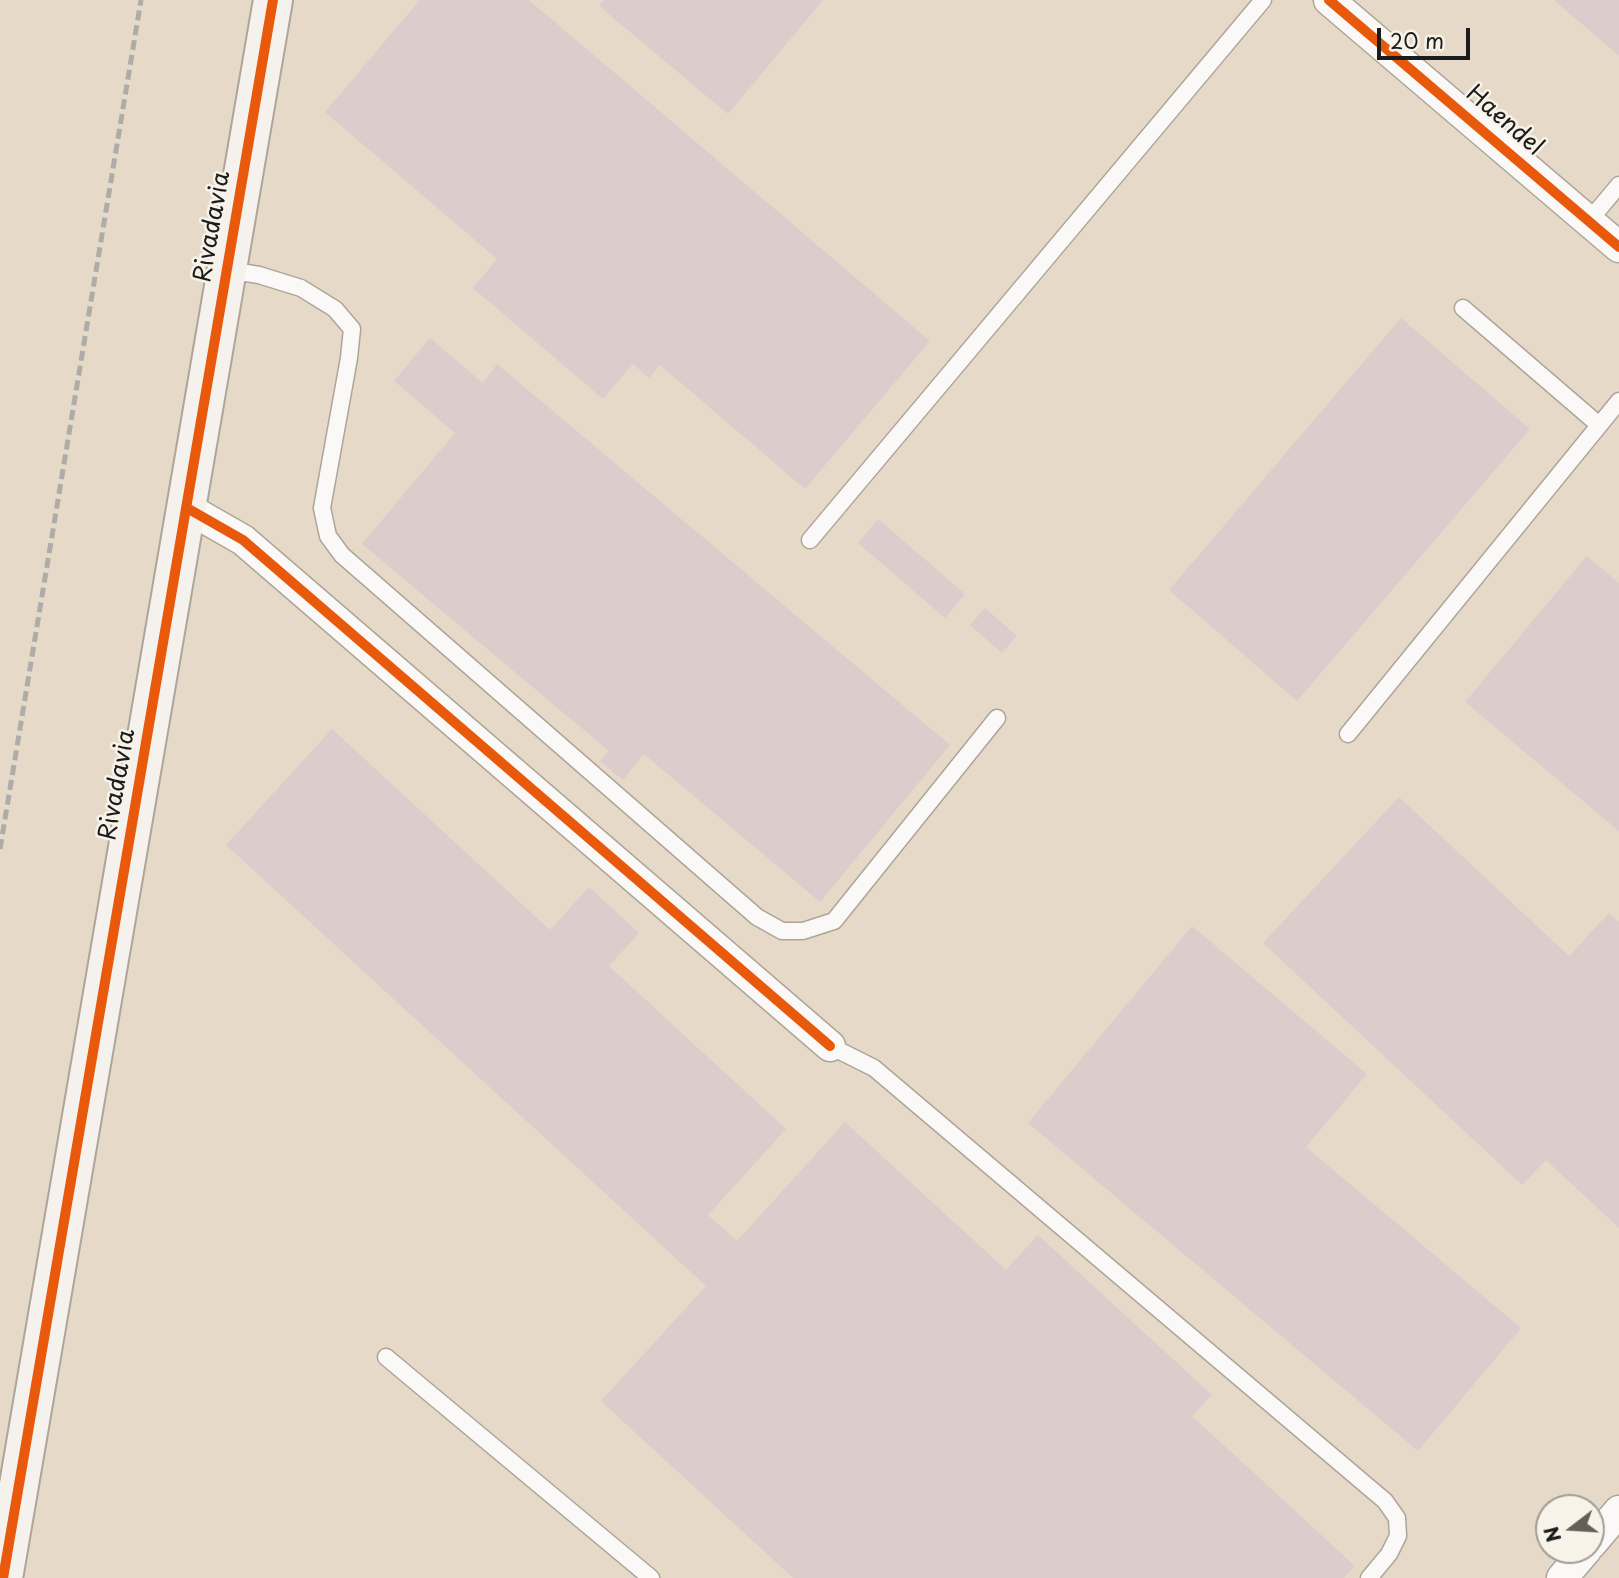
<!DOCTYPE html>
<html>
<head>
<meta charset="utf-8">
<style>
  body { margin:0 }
  #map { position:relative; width:1619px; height:1578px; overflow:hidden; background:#e6d9c8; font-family:"Playpen Sans",sans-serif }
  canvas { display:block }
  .north { position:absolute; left:1535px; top:1494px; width:70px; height:70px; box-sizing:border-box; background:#f7f3e8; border:2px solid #9f9d96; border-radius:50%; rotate:253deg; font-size:19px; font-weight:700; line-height:28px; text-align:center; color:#1c1c1c }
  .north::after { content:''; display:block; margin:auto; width:24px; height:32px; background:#635e58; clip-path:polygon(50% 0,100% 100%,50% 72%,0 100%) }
  .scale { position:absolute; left:1377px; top:28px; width:93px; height:32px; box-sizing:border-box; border:4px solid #1c1c1c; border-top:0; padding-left:9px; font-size:21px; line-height:24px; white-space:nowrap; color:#1c1c1c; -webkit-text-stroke:5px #f7f3e8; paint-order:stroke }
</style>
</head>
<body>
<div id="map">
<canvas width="1619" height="1578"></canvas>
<div class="north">N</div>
<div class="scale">20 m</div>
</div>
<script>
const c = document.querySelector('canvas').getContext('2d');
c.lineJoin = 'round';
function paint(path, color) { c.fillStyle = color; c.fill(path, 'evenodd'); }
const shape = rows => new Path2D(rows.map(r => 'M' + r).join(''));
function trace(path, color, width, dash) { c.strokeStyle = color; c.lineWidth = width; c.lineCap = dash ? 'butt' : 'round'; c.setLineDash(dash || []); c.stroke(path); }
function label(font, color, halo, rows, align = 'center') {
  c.font = font + ' "Playpen Sans",sans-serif'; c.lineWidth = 5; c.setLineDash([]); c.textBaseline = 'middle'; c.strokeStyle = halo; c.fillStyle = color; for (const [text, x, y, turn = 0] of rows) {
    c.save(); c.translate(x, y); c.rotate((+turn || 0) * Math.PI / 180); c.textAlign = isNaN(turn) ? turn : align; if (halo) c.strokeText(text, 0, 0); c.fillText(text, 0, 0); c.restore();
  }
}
const building = shape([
  [420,0,529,0,930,341,805,489,660,365,649,378,633,364,603,399,473,288,497,259,325,112],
  [604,0,823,0,728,114,599,6],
  [1554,0,1619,0,1619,56],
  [1401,318,1530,429,1297,701,1169,590],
  [430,338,483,383,497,364,950,745,820,902,644,754,623,780,600,761,609,751,362,544,455,433,394,381],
  [878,519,965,594,945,618,858,543],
  [1587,556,1619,583,1619,831,1465,702],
  [985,608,1017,636,1002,653,970,625],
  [332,729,550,930,589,887,639,933,609,966,786,1129,708,1215,737,1241,845,1122,1006,1270,1038,1235,1212,1395,1192,1416,1355,1566,1344,1578,793,1578,601,1401,706,1286,226,845],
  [1399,797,1569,956,1609,913,1619,922,1619,1228,1546,1160,1522,1185,1263,943],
  [1192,926,1367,1074,1306,1147,1521,1328,1418,1451,1028,1123]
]);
const lane = shape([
  [1588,222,1619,185],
  [227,270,259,275,301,288,335,309,352,329,349,358,322,508,328,536,342,555,757,917,782,931,803,931,834,921,997,718],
  [1463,308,1599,425],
  [810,540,1263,0],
  [1348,734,1619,401],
  [830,1046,874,1068,1385,1501,1397,1518,1398,1536,1389,1554,1369,1578],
  [386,1357,651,1578]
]);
const street = shape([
  [1329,0,1619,247],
  [187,508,243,540,830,1046],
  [1591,1544,1619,1511],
  [1562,1578,1586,1550]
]);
const secondary = shape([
  [3,1578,273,0]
]);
const rail = shape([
  [0,849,141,0]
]);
const cycleway = shape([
  [1329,0,1619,247],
  [187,508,243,540,830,1046],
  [3,1578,273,0]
]);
const streetNames = [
  ["Haendel",1504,121,41],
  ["Rivadavia",213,227,-80],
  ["Rivadavia",118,785,-80]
];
paint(building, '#dccccc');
trace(lane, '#ada59a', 19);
trace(street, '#ada59a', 33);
trace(secondary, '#ada59a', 42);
trace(lane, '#fbf9f7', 16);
trace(street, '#fbf9f7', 30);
trace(secondary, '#f5f1ec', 38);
trace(rail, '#aeaca9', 5, [10, 5]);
trace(cycleway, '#e8590c', 10);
label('24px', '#1c1c1c', '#f7f3e8', streetNames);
</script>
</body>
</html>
